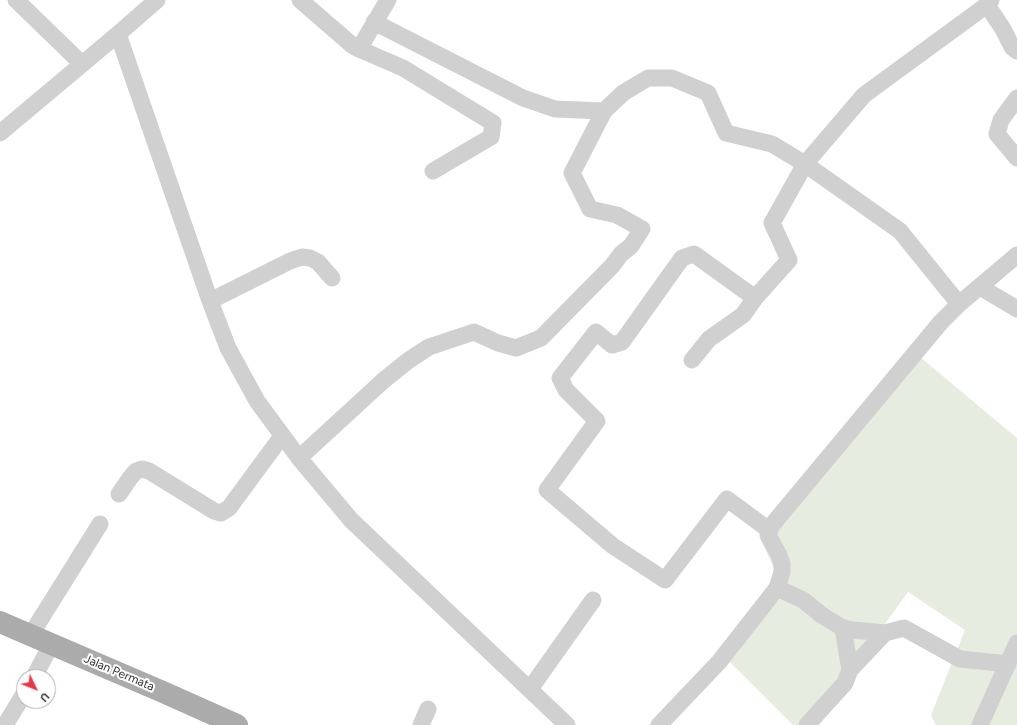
<!DOCTYPE html>
<html>
<head>
<meta charset="utf-8">
<style>
  body { margin:0 }
  #map { position:relative; width:1017px; height:725px; overflow:hidden; background:#fff; font-family:Figtree,sans-serif }
  canvas { display:block }
  .north { position:absolute; left:16px; top:669px; width:40px; height:40px; box-sizing:border-box; background:#fff; border:1px solid #adadad; border-radius:50%; rotate:133deg; font-size:11px; font-weight:700; line-height:16px; text-align:center; color:#333 }
  .north::after { content:''; display:block; margin:auto; width:14px; height:18px; background:#e63946; clip-path:polygon(50% 0,100% 100%,50% 72%,0 100%) }
</style>
</head>
<body>
<div id="map">
<canvas width="1017" height="725"></canvas>
<div class="north">U</div>
</div>
<script>
const c = document.querySelector('canvas').getContext('2d');
c.lineJoin = 'round';
function paint(path, color) { c.fillStyle = color; c.fill(path, 'evenodd'); }
const shape = rows => new Path2D(rows.map(r => 'M' + r).join(''));
function trace(path, color, width, dash) { c.strokeStyle = color; c.lineWidth = width; c.lineCap = dash ? 'butt' : 'round'; c.setLineDash(dash || []); c.stroke(path); }
function label(font, color, halo, rows, align = 'center') {
  c.font = font + ' Figtree,sans-serif'; c.lineWidth = 4; c.setLineDash([]); c.textBaseline = 'middle'; c.strokeStyle = halo; c.fillStyle = color; for (const [text, x, y, turn = 0] of rows) {
    c.save(); c.translate(x, y); c.rotate((+turn || 0) * Math.PI / 180); c.textAlign = isNaN(turn) ? turn : align; if (halo) c.strokeText(text, 0, 0); c.fillText(text, 0, 0); c.restore();
  }
}
const green = shape([
  [920,357,1017,438,1017,725,936,725,931,715,965,630,908,592,812,725,793,725,730,662,784,590,761,540]
]);
const street = shape([
  [16,0,82,64],
  [300,0,352,45,359,49,403,68,493,123,491,137,433,171],
  [987,5,1003,29,1012,47,1017,51],
  [374,22,523,98,555,109,604,111],
  [118,34,210,301,228,348,257,401,299,458,351,520,567,725],
  [359,49,388,0],
  [1017,98,1001,120,997,134,1017,158],
  [0,133,118,34,157,0],
  [980,287,1017,309],
  [755,298,694,254,682,258,622,342,612,345,596,332,560,378,566,390,597,421,547,490,613,546,665,580,727,499,769,530],
  [210,301,290,261,302,257,310,258,318,262,332,278],
  [692,360,709,339,743,315,755,298,789,260,772,223,805,164,864,95,987,5,991,0],
  [299,458,384,380,409,360,429,347,474,332,498,343,516,348,541,338,612,266,621,254,631,246,642,229,617,215,590,209,572,173,604,111,623,93,648,78,672,78,708,93,726,133,772,144,805,164,900,231,959,304],
  [119,494,130,478,136,471,142,469,149,471,214,511,221,513,229,508,282,436],
  [777,588,803,600,823,616,843,628,850,670,845,683,807,725],
  [843,628,853,630,885,633],
  [30,636,100,524],
  [850,670,885,633,904,628,960,659,1008,664],
  [34,677,51,645],
  [530,689,593,600],
  [5,725,24,694],
  [421,725,428,709],
  [659,725,719,662,777,588,782,572,782,564,779,555,768,535,772,525,941,322,959,304,1017,255],
  [980,725,1017,643]
]);
const primary = shape([
  [0,622,163,692,237,725]
]);
const streetNames = [
  ["Jalan Permata",119,673,23]
];
paint(green, '#e6ecdf');
trace(street, '#d0d0d0', 17);
trace(primary, '#ababab', 22);
label('12px', '#333', '#fff', streetNames);
</script>
</body>
</html>
